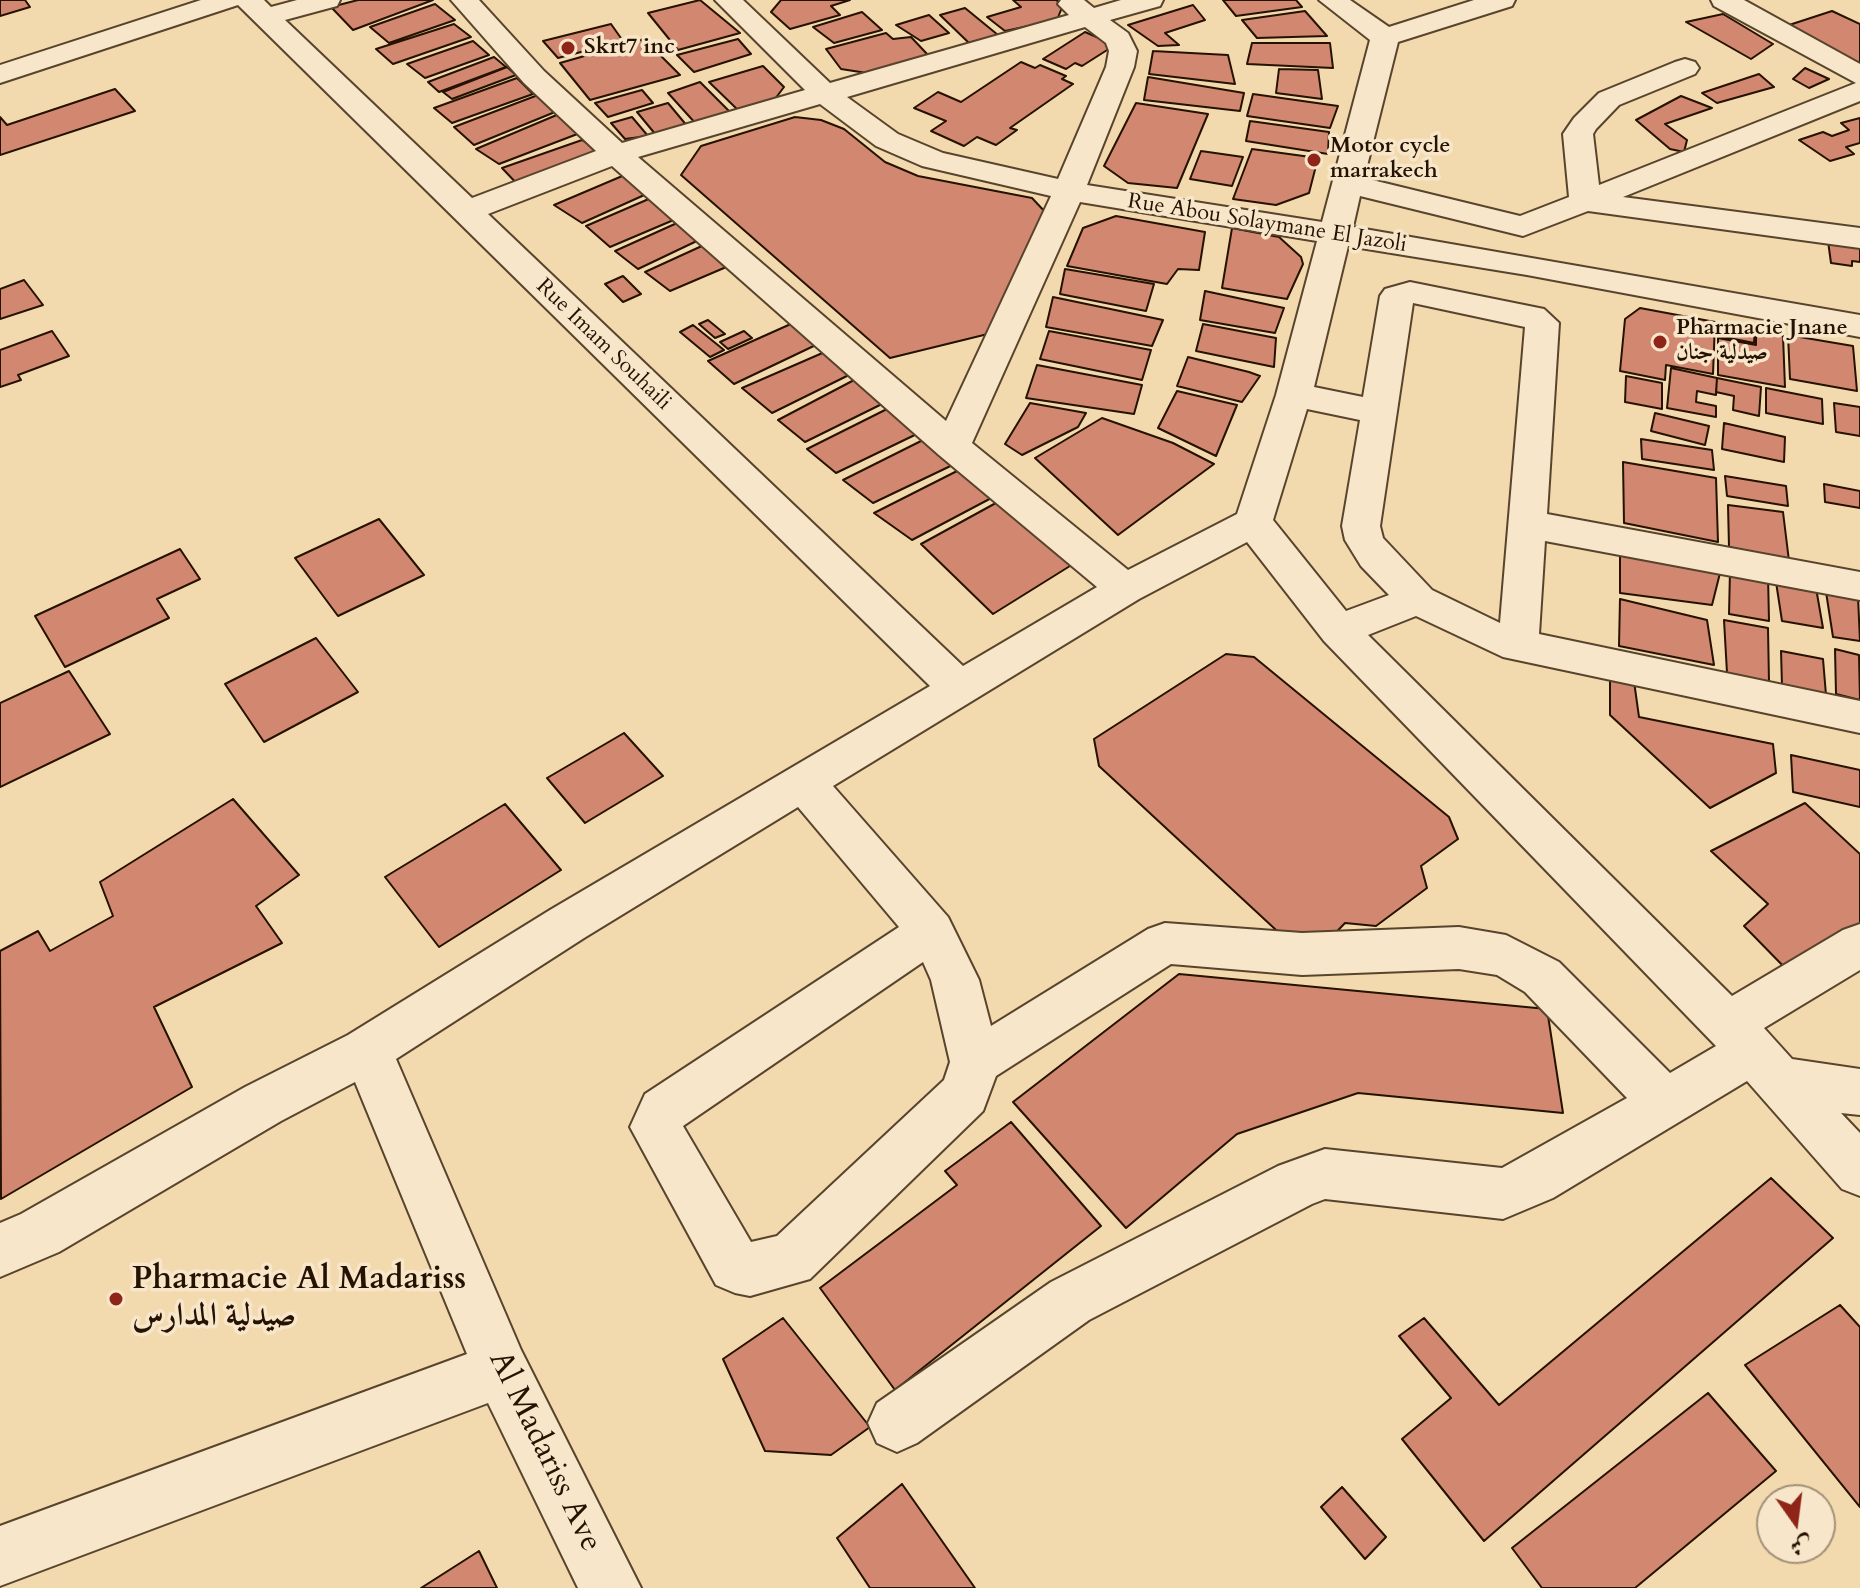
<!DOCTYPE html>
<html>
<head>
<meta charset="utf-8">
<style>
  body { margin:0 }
  #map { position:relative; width:1860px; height:1588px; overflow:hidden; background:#f2d9ae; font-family:Cardo,Amiri,serif }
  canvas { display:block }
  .north { position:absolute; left:1756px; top:1484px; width:80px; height:80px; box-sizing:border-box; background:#f7e6ca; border:2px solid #a39179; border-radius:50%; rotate:166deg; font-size:22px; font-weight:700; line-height:32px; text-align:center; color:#251200 }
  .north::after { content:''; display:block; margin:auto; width:28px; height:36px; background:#8f2418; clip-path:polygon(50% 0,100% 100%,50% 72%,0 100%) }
</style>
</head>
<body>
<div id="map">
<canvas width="1860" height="1588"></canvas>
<div class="north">ش</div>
</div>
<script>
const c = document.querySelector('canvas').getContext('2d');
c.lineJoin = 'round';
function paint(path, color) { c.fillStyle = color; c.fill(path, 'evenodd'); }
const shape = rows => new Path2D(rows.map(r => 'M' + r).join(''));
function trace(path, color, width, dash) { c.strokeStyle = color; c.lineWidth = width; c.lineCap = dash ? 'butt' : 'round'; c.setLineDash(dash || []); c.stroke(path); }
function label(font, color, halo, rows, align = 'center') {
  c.font = font + ' Cardo,Amiri,serif'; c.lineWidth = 7; c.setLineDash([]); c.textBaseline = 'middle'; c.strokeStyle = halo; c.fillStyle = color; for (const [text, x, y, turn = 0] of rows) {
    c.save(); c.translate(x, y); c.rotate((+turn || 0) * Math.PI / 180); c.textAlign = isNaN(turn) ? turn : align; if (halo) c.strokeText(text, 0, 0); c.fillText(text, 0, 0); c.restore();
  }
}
const building = shape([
  [0,0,25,0,30,7,0,16,0,0],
  [358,0,433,0,353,30,331,7,358,0],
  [700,0,740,33,678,50,648,13,700,0],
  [781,0,850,0,831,6,840,15,790,29,771,12,781,0],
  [1013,0,1056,0,1063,5,1057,20,1005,31,987,17,1021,7,1013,0],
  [1223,0,1296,0,1302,7,1236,16,1223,0],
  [435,4,455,20,389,43,370,27,435,4],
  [1193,5,1205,20,1165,33,1179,45,1158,46,1128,25,1193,5],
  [965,8,998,35,969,43,940,15,965,8],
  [1305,11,1327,36,1257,38,1242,20,1305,11],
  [1832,11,1860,24,1860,65,1783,27,1832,11],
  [862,12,882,30,834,43,813,27,862,12],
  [1723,14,1773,44,1751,59,1686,22,1723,14],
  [929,15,949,33,921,41,896,25,929,15],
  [454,24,471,37,393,64,376,49,454,24],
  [611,24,623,41,558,58,543,41,611,24],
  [1085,32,1115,45,1082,66,1075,63,1066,69,1043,59,1085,32],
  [886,33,893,39,911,37,928,55,873,74,841,69,826,49,886,33],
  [644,39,680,75,590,100,560,63,644,39],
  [738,39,751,54,694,72,677,55,738,39],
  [473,41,489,55,425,78,407,64,473,41],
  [1252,43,1330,43,1333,68,1247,64,1252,43],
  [1153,51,1228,55,1235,84,1149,74,1153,51],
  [494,57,506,67,439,92,428,82,494,57],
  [1021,62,1035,68,1040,65,1066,76,1062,79,1073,84,1010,128,1017,130,996,145,977,137,964,146,931,131,946,121,914,108,938,92,961,102,1021,62],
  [763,66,784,87,772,103,739,111,709,82,763,66],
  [507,67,516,75,452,99,443,92,507,67],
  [1805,68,1829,79,1809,88,1793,79,1805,68],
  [1279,69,1318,70,1322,99,1276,93,1279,69],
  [1759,74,1774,87,1717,103,1702,93,1759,74],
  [1148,77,1244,93,1240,111,1144,100,1148,77],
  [517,78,533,94,452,123,434,108,517,78],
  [700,82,732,114,697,125,668,93,700,82],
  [115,89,135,111,0,155,0,117,7,125,115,89],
  [642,90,653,103,608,117,595,103,642,90],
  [1253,94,1338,106,1330,128,1247,116,1253,94],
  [538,95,555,112,474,145,454,127,538,95],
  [1681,96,1712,108,1665,124,1687,140,1684,152,1670,149,1636,120,1681,96],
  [668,103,688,127,656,135,637,112,668,103],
  [1136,103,1208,114,1177,188,1128,183,1104,166,1136,103],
  [559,114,580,133,499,164,476,149,559,114],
  [632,117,648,136,625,139,611,123,632,117],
  [795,117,821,120,844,129,885,162,918,176,1032,198,1047,214,996,332,890,358,681,175,701,146,795,117],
  [1860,118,1860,143,1846,147,1854,154,1830,161,1799,140,1823,132,1832,136,1849,130,1841,123,1860,118],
  [1250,121,1329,132,1328,154,1246,141,1250,121],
  [582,140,603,154,520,187,502,168,582,140],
  [1252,149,1318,158,1309,193,1276,205,1233,199,1252,149],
  [1201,151,1243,157,1232,186,1190,179,1201,151],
  [627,174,651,192,582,223,554,205,627,174],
  [658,195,683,216,610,247,586,226,658,195],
  [1116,216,1205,232,1199,270,1178,269,1167,284,1067,266,1083,228,1116,216],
  [677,223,701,239,638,269,615,251,677,223],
  [1232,228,1279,237,1301,257,1303,264,1287,299,1222,288,1232,228],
  [1828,241,1860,247,1860,262,1852,261,1852,266,1831,263,1828,241],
  [704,245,731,265,670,291,645,272,704,245],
  [1065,269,1154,284,1146,311,1060,294,1065,269],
  [623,276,641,294,623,302,605,284,623,276],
  [24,280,43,305,0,319,0,289,24,280],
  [1205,291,1284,308,1275,333,1200,320,1205,291],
  [1053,297,1163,320,1152,346,1046,327,1053,297],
  [1640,308,1715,322,1713,374,1666,365,1665,380,1620,371,1625,319,1640,308],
  [708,320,725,334,715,338,699,324,708,320],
  [793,323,820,343,734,384,708,361,793,323],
  [1203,324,1276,338,1274,367,1196,351,1203,324],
  [693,325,724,350,710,357,680,332,693,325],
  [1735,325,1755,329,1754,343,1719,336,1720,329,1735,332,1735,325],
  [52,331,69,356,18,375,21,380,0,387,0,350,52,331],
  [744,331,752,338,728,349,720,342,744,331],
  [1049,331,1151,350,1142,380,1040,359,1049,331],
  [1756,332,1783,336,1785,387,1718,375,1718,338,1756,345,1756,332],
  [1788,335,1853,346,1857,391,1790,379,1788,335],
  [827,351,855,372,772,413,742,388,827,351],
  [1188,357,1249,372,1260,376,1242,402,1177,386,1188,357],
  [1037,365,1142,385,1134,414,1026,398,1037,365],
  [1671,368,1717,378,1716,395,1697,391,1696,402,1716,406,1716,417,1667,408,1671,368],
  [1626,376,1662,383,1662,409,1625,402,1626,376],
  [1717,378,1761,387,1759,416,1733,410,1734,396,1716,392,1717,378],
  [856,379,888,401,805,442,778,420,856,379],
  [1766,388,1822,399,1823,424,1766,413,1766,388],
  [1177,391,1237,405,1216,456,1158,428,1177,391],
  [1030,403,1086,413,1078,427,1022,455,1005,444,1030,403],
  [1834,403,1860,407,1860,436,1836,432,1834,403],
  [891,407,923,431,836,473,807,449,891,407],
  [1655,413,1709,426,1705,445,1651,431,1655,413],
  [1102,418,1173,443,1214,464,1118,535,1035,458,1102,418],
  [1724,423,1785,437,1784,462,1722,449,1724,423],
  [929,437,961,461,873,503,843,480,929,437],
  [1641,439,1712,450,1714,470,1642,459,1641,439],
  [1623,462,1716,478,1718,542,1624,523,1623,462],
  [961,469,997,495,912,540,874,513,961,469],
  [1725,476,1786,486,1788,506,1727,496,1725,476],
  [1824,484,1860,491,1860,508,1825,502,1824,484],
  [1005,498,1078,561,993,614,921,544,1005,498],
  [1728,505,1783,512,1789,561,1729,547,1728,505],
  [379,519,424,575,338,616,295,558,379,519],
  [1620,547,1722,565,1712,605,1620,593,1620,547],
  [180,549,200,579,157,599,169,618,65,667,35,616,180,549],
  [1730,571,1768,575,1769,621,1729,614,1730,571],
  [1776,582,1816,588,1823,628,1782,621,1776,582],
  [1826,592,1858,597,1860,641,1833,637,1826,592],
  [1620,599,1707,620,1714,665,1619,646,1620,599],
  [1724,620,1768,628,1769,682,1727,673,1724,620],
  [316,638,358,692,264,742,225,684,316,638],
  [1835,649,1859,655,1860,700,1836,694,1835,649],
  [1781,651,1823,659,1826,695,1782,686,1781,651],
  [1226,654,1254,657,1449,817,1458,839,1421,866,1427,888,1376,926,1345,923,1323,946,1289,942,1099,766,1094,739,1226,654],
  [69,671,110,734,0,787,0,703,69,671],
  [1610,674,1633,674,1639,717,1773,744,1776,773,1710,808,1610,715,1610,674],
  [624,733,663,776,585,823,547,778,624,733],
  [1791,755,1860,770,1860,807,1793,792,1791,755],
  [233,799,299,875,256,906,282,943,154,1007,192,1087,1,1199,0,951,38,931,50,951,113,916,100,882,233,799],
  [1805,803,1860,854,1860,933,1791,974,1744,926,1768,904,1711,851,1805,803],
  [505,804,561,870,439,947,385,877,505,804],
  [1179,974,1547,1009,1563,1113,1358,1093,1237,1134,1126,1228,1013,1102,1179,974],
  [1011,1122,1101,1226,895,1390,820,1288,957,1185,945,1171,1011,1122],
  [1771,1178,1833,1238,1484,1541,1402,1439,1451,1398,1399,1336,1424,1318,1499,1405,1771,1178],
  [1840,1305,1860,1327,1860,1507,1745,1365,1840,1305],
  [783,1318,870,1427,831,1455,765,1451,723,1359,783,1318],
  [1708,1393,1776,1471,1635,1588,1542,1588,1512,1548,1708,1393],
  [902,1484,975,1588,870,1588,837,1538,902,1484],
  [1342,1487,1386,1537,1365,1559,1321,1507,1342,1487],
  [479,1551,497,1588,421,1588,479,1551]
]);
const minor = shape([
  [201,0,264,0,271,7,297,0,340,0,337,6,285,20,472,198,596,151,524,83,451,0,479,0,544,71,622,143,805,90,715,0,743,0,830,83,1069,15,1058,4,1061,0,1084,0,1094,8,1121,0,1163,0,1160,6,1110,20,1128,33,1137,51,1134,67,1087,185,1322,222,1370,40,1319,0,1350,0,1389,27,1474,0,1515,0,1512,6,1398,42,1364,178,1520,216,1569,197,1563,134,1574,118,1599,93,1675,62,1685,59,1695,62,1699,68,1695,74,1619,105,1596,129,1593,134,1599,185,1856,83,1714,6,1711,0,1744,0,1860,64,1860,101,1623,197,1860,228,1860,248,1588,211,1523,236,1360,196,1353,227,1860,315,1860,337,1527,275,1348,246,1314,387,1363,397,1380,296,1385,289,1410,282,1544,309,1559,323,1547,514,1860,572,1860,600,1545,541,1539,634,1860,701,1860,733,1503,657,1416,616,1368,635,1732,996,1843,930,1860,924,1860,970,1764,1028,1792,1059,1860,1069,1860,1115,1841,1113,1860,1133,1860,1196,1842,1189,1747,1081,1553,1198,1503,1219,1325,1199,1312,1204,1089,1320,917,1443,897,1452,877,1443,868,1423,877,1403,1051,1282,1278,1166,1325,1149,1502,1168,1627,1098,1525,992,1497,975,1459,969,1302,975,1171,964,996,1076,983,1111,810,1279,750,1296,735,1293,716,1285,630,1127,645,1094,899,927,798,807,584,938,396,1059,521,1350,641,1588,578,1588,488,1403,0,1586,0,1526,467,1354,355,1082,281,1121,59,1252,0,1277,0,1223,21,1214,245,1087,348,1035,550,910,930,686,238,5,0,83,0,65,201,0],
  [1085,27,1106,43,1109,51,1106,67,1058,179,943,153,898,134,847,97,1085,27],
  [820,104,876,146,922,166,1051,196,946,421,638,157,820,104],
  [612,166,939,455,1097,587,963,666,488,214,612,166],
  [1080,202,1317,241,1276,395,1237,514,1128,570,972,443,1080,202],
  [1413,303,1525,327,1500,623,1432,590,1383,538,1380,526,1413,303],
  [1307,409,1360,420,1342,526,1345,540,1361,566,1389,595,1346,611,1273,520,1307,409],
  [1247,542,1324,641,1716,1046,1670,1073,1559,962,1506,935,1459,927,1302,933,1165,923,1148,929,991,1026,979,980,948,917,833,786,1139,599,1247,542],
  [923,962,931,980,950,1062,944,1080,777,1236,751,1242,683,1126,923,962]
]);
const markers = [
  [568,48,8,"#8f2418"],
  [1314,160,8,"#8f2418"],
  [1660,342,8,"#8f2418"],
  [116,1299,8,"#8f2418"]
];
const farPoinames = [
  ["Skrt7 inc",584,48],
  ["Motor cycle",1330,147],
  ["marrakech",1330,172],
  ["Pharmacie Jnane",1676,329],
  ["صيدلية جنان",1676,354]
];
const farStreetnames = [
  ["Rue Abou Solaymane El Jazoli",1267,224,9],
  ["Rue Imam Souhaili",603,345,44]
];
const nearPoinames = [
  ["Pharmacie Al Madariss",132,1281],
  ["صيدلية المدارس",132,1318]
];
const nearStreetnames = [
  ["Al Madariss Ave",544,1452,64]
];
paint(building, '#d18770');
trace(building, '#251200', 2);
trace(minor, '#58442c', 4);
paint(minor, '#f7e6ca');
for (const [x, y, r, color] of markers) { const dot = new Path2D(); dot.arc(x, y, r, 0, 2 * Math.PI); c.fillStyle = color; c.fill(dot); trace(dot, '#f7e6ca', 3); }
label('bold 22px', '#251200', '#f7e6ca', farPoinames, 'left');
label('22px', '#251200', '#f7e6ca', farStreetnames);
label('bold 32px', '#251200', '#f7e6ca', nearPoinames, 'left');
label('32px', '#251200', '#f7e6ca', nearStreetnames);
</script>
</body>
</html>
